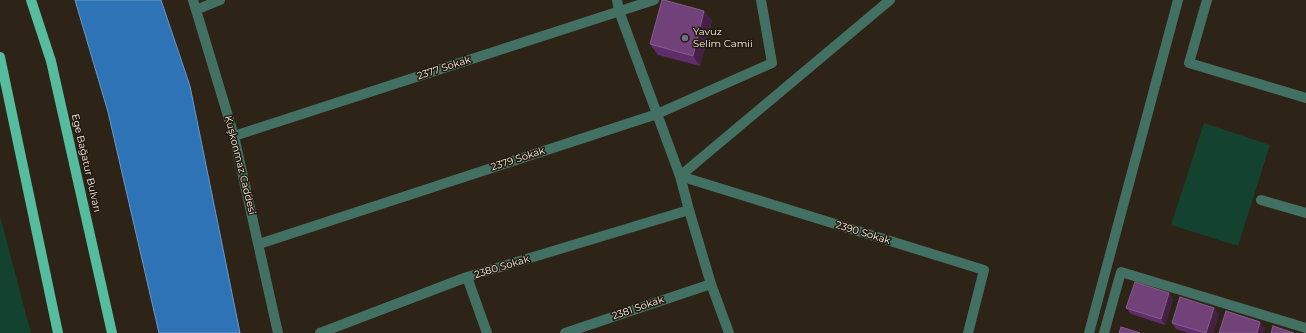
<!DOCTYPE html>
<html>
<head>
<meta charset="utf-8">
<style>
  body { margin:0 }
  canvas { display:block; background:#2d2317 }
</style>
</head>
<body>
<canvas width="1306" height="333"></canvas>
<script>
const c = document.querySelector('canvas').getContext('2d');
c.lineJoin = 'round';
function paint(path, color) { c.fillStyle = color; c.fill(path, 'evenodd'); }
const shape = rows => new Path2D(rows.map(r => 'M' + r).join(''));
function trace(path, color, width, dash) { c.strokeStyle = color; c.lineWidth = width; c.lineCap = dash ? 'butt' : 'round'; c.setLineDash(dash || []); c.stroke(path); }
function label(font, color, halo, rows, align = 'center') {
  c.font = font + ' Montserrat,sans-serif'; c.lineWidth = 3; c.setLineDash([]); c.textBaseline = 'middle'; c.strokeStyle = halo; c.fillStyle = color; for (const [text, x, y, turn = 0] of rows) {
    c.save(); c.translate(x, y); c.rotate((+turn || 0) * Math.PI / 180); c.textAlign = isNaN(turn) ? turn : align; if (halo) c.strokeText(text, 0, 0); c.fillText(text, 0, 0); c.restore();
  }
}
const green = shape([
  [1204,123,1270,145,1238,246,1171,225],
  [0,216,31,333,0,333]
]);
const water = shape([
  [75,0,161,0,190,86,240,333,159,333,108,112,75,0]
]);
const minor = shape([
  [193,0,234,136,278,333],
  [617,0,619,11,680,176,689,210,711,284,729,333],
  [1207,0,1189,63,1306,98],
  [196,10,220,0],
  [234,136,654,0],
  [680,176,984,270,968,333],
  [680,176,890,0],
  [1261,200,1306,213],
  [259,244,657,114,772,63,761,0],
  [467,277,487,333],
  [320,333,467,277,689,210],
  [565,333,711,284],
  [1089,333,1178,0],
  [1104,333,1121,272,1306,328]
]);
const major = shape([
  [31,0,51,61,112,333],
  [0,57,58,333]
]);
const wall = shape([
  [704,11,712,21,700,66,658,55,650,44],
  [1173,299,1165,325,1131,314,1126,308],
  [1219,314,1213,333,1189,333,1176,329,1172,323]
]);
const shadedWall = shape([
  [704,11,712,21,700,66,693,56],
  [1169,293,1173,299,1165,325,1161,319],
  [1214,308,1219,314,1213,333,1206,333],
  [1260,322,1265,328,1263,333,1257,333]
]);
const building = shape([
  [662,0,664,0,704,11,693,56,650,44,662,0],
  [1135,282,1169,293,1161,319,1126,308,1135,282],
  [1180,297,1214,308,1206,333,1172,323,1180,297],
  [1226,311,1260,322,1257,333,1219,333,1226,311],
  [1273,326,1294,333,1271,333,1273,326],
  [1121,327,1140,333,1119,333,1121,327]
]);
const markers = [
  [685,38,4,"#6b7280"]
];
const poiNames = [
  ["Yavuz",693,32],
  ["Selim Camii",693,44]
];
const streetNames = [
  ["2377 Sokak",444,68,-18],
  ["2379 Sokak",518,159,-18],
  ["Ege Bağatur Bulvarı",86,163,77],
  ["Kuşkonmaz Caddesi",240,165,76],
  ["2390 Sokak",863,233,17],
  ["2380 Sokak",502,267,-17],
  ["2381 Sokak",638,308,-19]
];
paint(green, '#13422e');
paint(water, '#2e73b5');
trace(water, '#6a99c5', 1);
trace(minor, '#427062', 10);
trace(major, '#56bc9f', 10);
paint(wall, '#602d6b');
paint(shadedWall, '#452044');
paint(building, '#714279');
trace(building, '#865d8a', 1);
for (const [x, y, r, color] of markers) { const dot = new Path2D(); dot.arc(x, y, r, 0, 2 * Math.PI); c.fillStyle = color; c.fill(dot); trace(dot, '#23190e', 1.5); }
label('10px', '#f7f1e9', '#23190e', poiNames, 'left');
label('10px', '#f7f1e9', '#23190e', streetNames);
</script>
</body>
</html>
